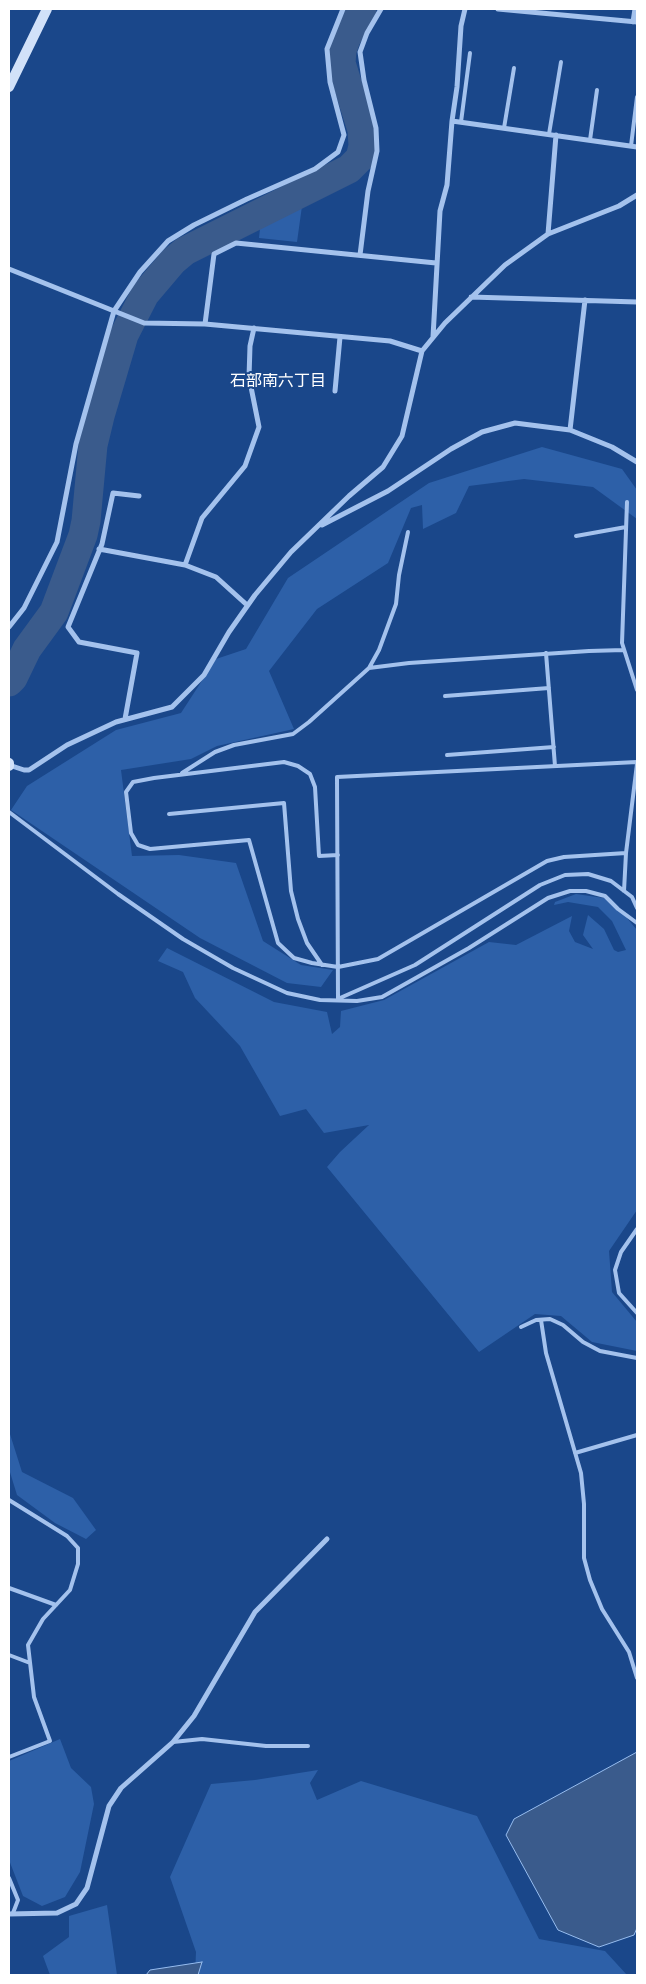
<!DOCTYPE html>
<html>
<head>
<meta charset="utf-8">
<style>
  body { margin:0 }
  #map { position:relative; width:646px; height:1984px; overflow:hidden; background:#1a478a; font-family:"PT Sans",sans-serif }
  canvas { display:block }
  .frame { position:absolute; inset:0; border:10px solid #fff; pointer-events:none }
</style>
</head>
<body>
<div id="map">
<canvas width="646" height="1984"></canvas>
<div class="frame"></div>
</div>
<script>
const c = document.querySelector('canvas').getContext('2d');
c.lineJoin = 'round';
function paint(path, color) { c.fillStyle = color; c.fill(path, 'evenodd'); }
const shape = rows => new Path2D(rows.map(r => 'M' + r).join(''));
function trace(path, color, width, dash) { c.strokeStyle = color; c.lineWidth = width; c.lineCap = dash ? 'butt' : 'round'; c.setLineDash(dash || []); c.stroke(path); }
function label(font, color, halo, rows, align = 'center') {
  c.font = font + ' "PT Sans","Noto Sans JP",sans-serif'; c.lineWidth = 4; c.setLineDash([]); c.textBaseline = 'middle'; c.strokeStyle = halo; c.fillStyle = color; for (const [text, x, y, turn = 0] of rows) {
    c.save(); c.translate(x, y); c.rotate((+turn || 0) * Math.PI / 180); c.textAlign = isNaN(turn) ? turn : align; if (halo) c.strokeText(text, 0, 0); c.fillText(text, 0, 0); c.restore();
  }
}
const green = shape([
  [303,199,297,242,259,238,261,219],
  [542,447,622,469,637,490,637,519,593,487,524,479,469,486,456,513,423,529,422,505,411,508,388,563,317,609,269,671,294,729,217,746,191,759,121,770,132,856,179,855,236,863,263,941,301,965,333,970,321,987,287,983,200,938,11,810,27,786,116,730,181,713,216,659,246,649,288,578,429,483],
  [576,894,611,899,637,930,637,1210,609,1251,612,1292,637,1322,637,1351,592,1342,561,1316,535,1314,479,1352,327,1167,340,1152,369,1125,324,1133,306,1109,280,1116,240,1046,195,998,183,972,158,961,167,948,274,1002,327,1012,332,1034,340,1027,341,1011,384,1000,489,942,516,945,572,916,569,931,575,942,593,949,583,935,588,915,604,929,614,950,618,952,626,950,612,921,598,907,568,902,554,905,555,902],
  [9,1431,22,1472,73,1498,96,1530,86,1539,55,1523,17,1495,9,1469],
  [60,1739,71,1768,91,1787,94,1804,80,1872,65,1897,42,1906,23,1896,9,1860,9,1761],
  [318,1770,310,1783,317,1800,361,1781,477,1816,539,1939,605,1951,627,1975,195,1975,196,1952,170,1877,211,1784,255,1780],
  [107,1905,117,1975,50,1975,43,1956,69,1937,69,1916]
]);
const water = shape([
  [637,1752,637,1928,634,1935,599,1947,558,1930,506,1835,514,1819,637,1752],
  [202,1962,198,1975,146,1975,150,1970,202,1962]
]);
const river = shape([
  [9,682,13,678,27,649,54,612,83,535,86,521,93,445,100,416,124,335,145,294,173,261,185,251,349,169,360,158,363,146,362,130,341,63,342,50,346,39,362,9]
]);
const lane = shape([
  [461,122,470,53],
  [504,128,514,68],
  [549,134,561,62],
  [590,140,597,90],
  [631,146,637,97],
  [627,502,622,643,637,690],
  [576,536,626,527],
  [546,653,555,766],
  [369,668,409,663,589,651,624,650],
  [445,696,549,688],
  [447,755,554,747],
  [182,773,215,752,234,745,293,734,309,722,369,668,379,650,396,604,399,575,408,532],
  [9,812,118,894,183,939,233,968,287,993,320,1000,357,1001,382,997,469,948,548,898,570,891,586,891,605,896,618,909,637,923],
  [169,814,284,803,291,891,298,919,307,943,322,965],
  [338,855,319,856,315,787,310,774,298,766,284,762,154,778,133,782,126,792,131,833,138,845,150,849,249,840,278,943,294,958,312,963,338,967,378,959,547,861,564,857,626,853],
  [624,891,626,853,637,764],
  [340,998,415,965,540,885,565,875,588,874,611,881,632,897,637,908],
  [338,999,337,777,637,762],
  [637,1229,621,1252,615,1270,619,1293,637,1313],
  [541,1320,546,1353,581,1473,584,1504,584,1558,590,1580,602,1609,629,1652,637,1678],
  [521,1327,536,1320,550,1319,563,1325,583,1342,600,1351,637,1358],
  [575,1453,637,1435],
  [9,1500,67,1536,78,1548,78,1564,70,1590,43,1619,28,1645,34,1697,50,1741,9,1757],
  [9,1588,56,1605],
  [9,1655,30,1663],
  [173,1742,202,1739,266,1746,308,1746],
  [9,1878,18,1900,13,1913]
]);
const street = shape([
  [498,9,637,22],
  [633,22,635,9],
  [452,121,637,147],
  [548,234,556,135],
  [360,255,368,191,377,151,376,128,364,80,360,52,367,33,381,9],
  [9,269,144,323,205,324,390,341,422,351],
  [471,297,637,302],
  [205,324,214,254,236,243,436,263],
  [433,337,440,211,447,185,452,121,457,87,461,26,465,9],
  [335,391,340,337],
  [570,430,585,300],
  [322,525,388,491,451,449,482,432,515,423,570,430,612,447,637,462],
  [99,549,185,565,216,577,247,605],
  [185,565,202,518,245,466,259,427,249,377,250,346,254,328],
  [9,627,24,608,57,542,76,444,114,311,140,272,168,241,194,225,247,199,315,169,338,152,344,135,330,82,327,49,343,9],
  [125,719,137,653,79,642,68,627,102,544,113,493,139,496],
  [9,765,24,770,29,770,67,745,116,722,172,707,204,675,229,632,255,595,291,552,349,496,383,467,402,436,422,351,445,323,505,265,548,234,619,206,637,195],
  [9,1914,57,1913,76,1904,87,1888,109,1806,121,1788,173,1742,194,1716,255,1612,327,1539]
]);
const secondary = shape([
  [9,87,47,9],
  [9,763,9,766]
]);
const neighbourhoodNames = [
  ["石部南六丁目",278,381]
];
paint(green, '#2d60a8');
paint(water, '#3a5b8c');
trace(water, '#97bdef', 1);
trace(river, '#3a5b8c', 29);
trace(lane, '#a4c2ed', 4);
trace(street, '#a4c2ed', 5);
trace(secondary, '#d1e1f9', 10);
label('16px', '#fff', '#1a478a', neighbourhoodNames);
</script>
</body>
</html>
